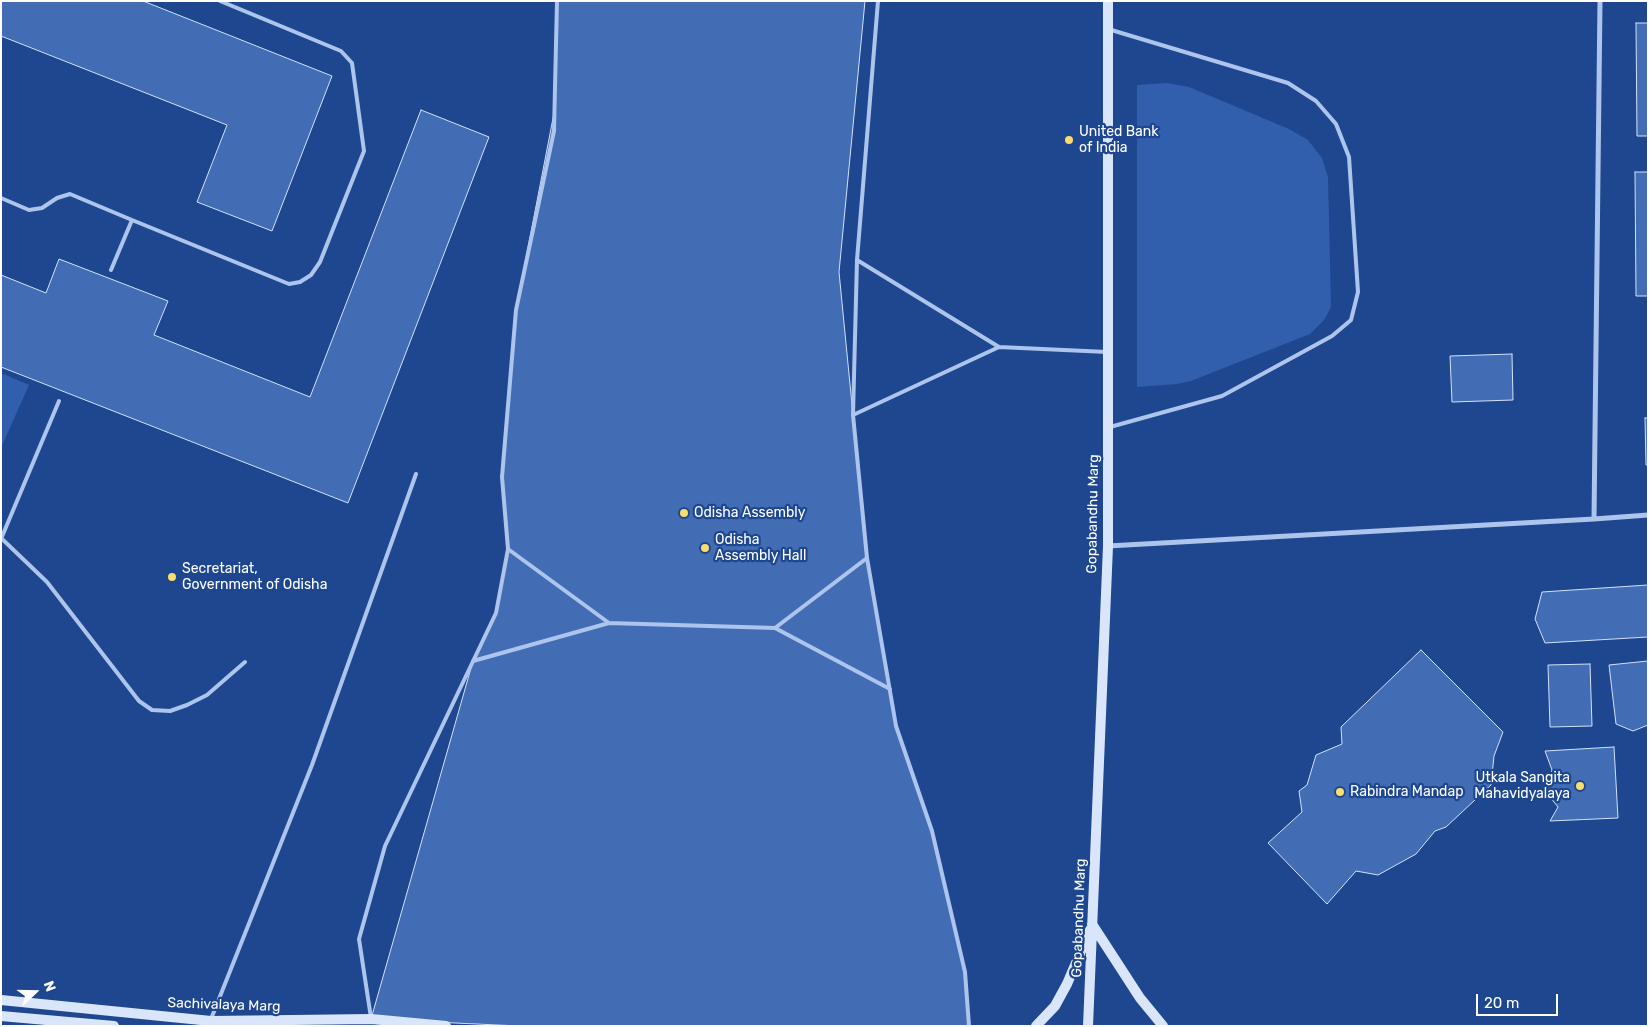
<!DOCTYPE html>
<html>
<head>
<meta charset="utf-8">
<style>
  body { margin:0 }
  #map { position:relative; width:1649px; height:1027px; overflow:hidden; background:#1e478f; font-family:Rubik,sans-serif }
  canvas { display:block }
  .frame { position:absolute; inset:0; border:2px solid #fff; pointer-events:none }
  .north { position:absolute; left:10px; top:967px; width:50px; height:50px; -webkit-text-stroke:4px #1e478f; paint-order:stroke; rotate:69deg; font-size:14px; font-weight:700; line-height:20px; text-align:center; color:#fff }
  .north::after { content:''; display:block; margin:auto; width:18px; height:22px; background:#fff; clip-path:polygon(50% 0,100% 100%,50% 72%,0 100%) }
  .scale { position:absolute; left:1476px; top:994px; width:82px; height:22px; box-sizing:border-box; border:2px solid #fff; border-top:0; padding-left:6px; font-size:15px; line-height:18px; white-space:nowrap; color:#fff; -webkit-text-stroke:4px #1e478f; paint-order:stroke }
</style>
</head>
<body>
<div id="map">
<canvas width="1649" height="1027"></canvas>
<div class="frame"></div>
<div class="north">N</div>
<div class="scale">20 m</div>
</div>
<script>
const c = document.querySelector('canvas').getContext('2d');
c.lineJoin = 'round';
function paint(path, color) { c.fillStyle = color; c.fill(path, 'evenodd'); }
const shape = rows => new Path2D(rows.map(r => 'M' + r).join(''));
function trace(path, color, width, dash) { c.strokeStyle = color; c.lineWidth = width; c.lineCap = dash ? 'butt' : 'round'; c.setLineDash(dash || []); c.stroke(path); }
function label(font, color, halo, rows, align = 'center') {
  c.font = font + ' Rubik,sans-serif'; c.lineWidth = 4.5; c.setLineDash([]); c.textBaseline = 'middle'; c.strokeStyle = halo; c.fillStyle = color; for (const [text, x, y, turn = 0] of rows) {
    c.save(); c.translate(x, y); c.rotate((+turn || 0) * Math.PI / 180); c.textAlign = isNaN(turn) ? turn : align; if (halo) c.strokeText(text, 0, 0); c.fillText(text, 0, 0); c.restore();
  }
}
const green = shape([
  [1167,83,1189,87,1289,129,1308,140,1322,158,1328,177,1331,307,1324,320,1310,334,1191,381,1177,384,1137,387,1137,85],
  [1,373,29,385,1,448]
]);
const building = shape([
  [1,1,143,1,332,76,272,231,197,202,227,125,1,36,1,1],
  [557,1,865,1,839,272,867,558,896,726,932,831,965,972,969,1026,519,1026,371,1019,473,661,496,613,508,549,502,477,516,310,554,113,557,1],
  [1636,23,1648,23,1648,136,1637,136,1636,23],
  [421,110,489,137,348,503,1,367,1,275,46,293,59,259,168,301,154,335,310,397,421,110],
  [1635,172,1648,172,1648,296,1636,296,1635,172],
  [1512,354,1513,400,1452,402,1450,356,1512,354],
  [1645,418,1648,418,1648,465,1646,465,1645,418],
  [1648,585,1648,637,1545,643,1535,619,1542,592,1648,585],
  [1421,650,1503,732,1494,756,1491,785,1446,827,1435,831,1416,854,1378,875,1356,871,1327,904,1268,843,1302,812,1299,791,1307,785,1316,755,1342,744,1341,727,1421,650],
  [1648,661,1648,725,1633,731,1616,724,1609,665,1648,661],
  [1590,664,1592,726,1550,727,1548,665,1590,664],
  [1614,747,1618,818,1550,821,1558,807,1545,791,1552,770,1545,751,1614,747]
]);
const lane = shape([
  [1108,29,1288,83,1316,101,1336,124,1349,157,1358,292,1351,320,1332,336,1222,396,1110,427],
  [1,198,29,210,42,208,57,198,70,194,132,220,111,270],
  [132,220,289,284,300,282,311,275,320,262,364,151,352,63,341,51,220,1],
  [857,260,878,1],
  [853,415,857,260,999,347,1107,352],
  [1,538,47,582,139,701,152,710,170,711,187,705,207,695,245,662],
  [1,539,59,401],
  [609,623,775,628,890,689],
  [775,628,867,558],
  [473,661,609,623,508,549],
  [371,1018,359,939,385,846,496,613,508,549,502,477,516,310,554,131,557,1],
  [211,1019,312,765,416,474],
  [969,1026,965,972,932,831,896,726,867,558,853,415,999,347]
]);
const street = shape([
  [1594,519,1648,515],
  [1108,546,1594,519,1600,1]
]);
const secondary = shape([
  [1092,924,1140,998,1163,1026],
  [1,1000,211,1021,371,1019,446,1026],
  [1,1016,114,1026],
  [1036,1026,1055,1006,1067,984,1090,930],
  [1088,1026,1108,546,1108,1]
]);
const markers = [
  [1069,140,5,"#fcdd6c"],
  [684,513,5,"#fcdd6c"],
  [705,548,5,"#fcdd6c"],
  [172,577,5,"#fcdd6c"],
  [1580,786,5,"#fcdd6c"],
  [1340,792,5,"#fcdd6c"]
];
const poiNames = [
  ["United Bank",1079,132],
  ["of India",1079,148],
  ["Odisha Assembly",694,513],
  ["Odisha",715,540],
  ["Assembly Hall",715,556],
  ["Secretariat,",182,569],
  ["Government of Odisha",182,585],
  ["Utkala Sangita",1570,778,"right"],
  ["Mahavidyalaya",1570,794,"right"],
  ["Rabindra Mandap",1350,792]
];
const streetNames = [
  ["Gopabandhu Marg",1093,514,-89],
  ["Gopabandhu Marg",1079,918,-88],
  ["Sachivalaya Marg",224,1005,2]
];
paint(green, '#315fad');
paint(building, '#426db5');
trace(building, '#d3e1f9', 1);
trace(lane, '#adc5ed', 4);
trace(street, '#adc5ed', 5);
trace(secondary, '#d9e5fa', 10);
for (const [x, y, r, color] of markers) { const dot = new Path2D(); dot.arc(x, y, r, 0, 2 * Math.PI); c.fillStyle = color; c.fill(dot); trace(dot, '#1e478f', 2); }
label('14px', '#fff', '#1e478f', poiNames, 'left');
label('14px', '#fff', '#1e478f', streetNames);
</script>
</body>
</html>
